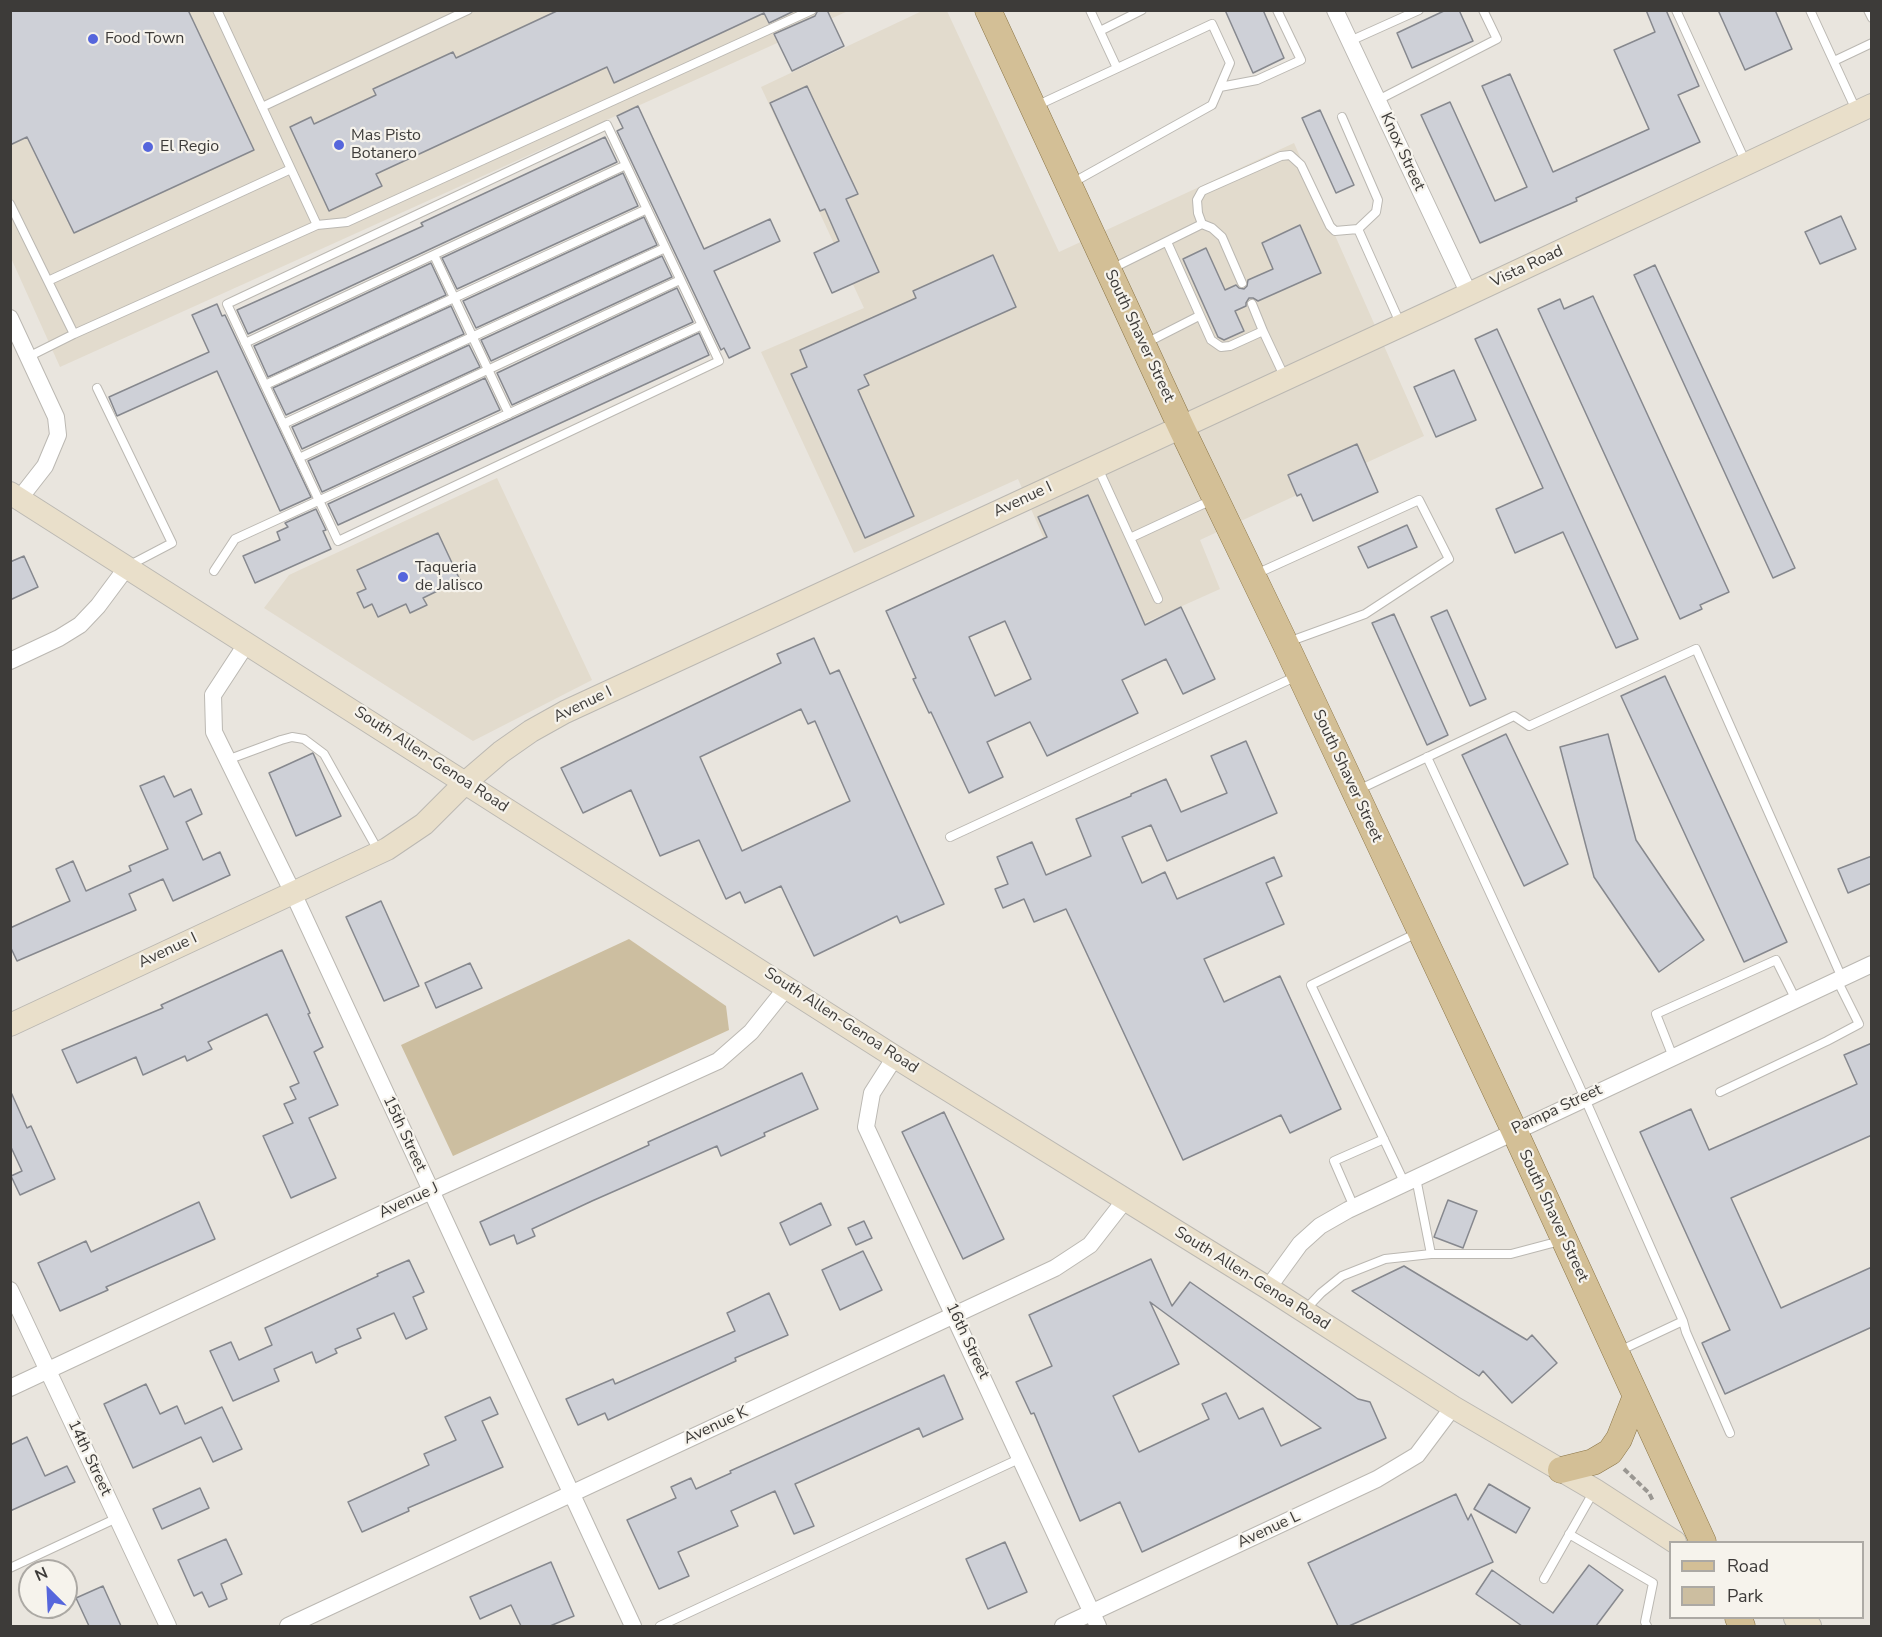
<!DOCTYPE html>
<html>
<head>
<meta charset="utf-8">
<style>
  body { margin:0 }
  #map { position:relative; width:1882px; height:1637px; overflow:hidden; background:#e9e5de; font-family:"Nunito Sans",sans-serif }
  canvas { display:block }
  .frame { position:absolute; inset:0; border:12px solid #3d3b39; pointer-events:none }
  .legend { position:absolute; left:1669px; top:1541px; width:195px; height:78px; box-sizing:border-box; background:#f6f3ec; border:2px solid #aca9a4; margin:0; padding:8px 10px; list-style:none; font-size:18px; color:#3d3b39 }
  .legend li { display:flex; align-items:center; gap:12px; height:30px }
  .legend b { width:30px; border:2px solid #aca9a4 }
  .north { position:absolute; left:18px; top:1559px; width:60px; height:60px; box-sizing:border-box; background:#f6f3ec; border:2px solid #aca9a4; border-radius:50%; rotate:336deg; font-size:16px; font-weight:700; line-height:24px; text-align:center; color:#3d3b39 }
  .north::after { content:''; display:block; margin:auto; width:21px; height:27px; background:#5666dc; clip-path:polygon(50% 0,100% 100%,50% 72%,0 100%) }
</style>
</head>
<body>
<div id="map">
<canvas width="1882" height="1637"></canvas>
<div class="frame"></div>
<ul class="legend">
<li><b style="height:8px;background:#d3bf96"></b>Road</li>
<li><b style="height:16px;background:#ccbea0"></b>Park</li>
</ul>
<div class="north">N</div>
</div>
<script>
const c = document.querySelector('canvas').getContext('2d');
c.lineJoin = 'round';
function paint(path, color) { c.fillStyle = color; c.fill(path, 'evenodd'); }
const shape = rows => new Path2D(rows.map(r => 'M' + r).join(''));
function trace(path, color, width, dash) { c.strokeStyle = color; c.lineWidth = width; c.lineCap = dash ? 'butt' : 'round'; c.setLineDash(dash || []); c.stroke(path); }
function label(font, color, halo, rows, align = 'center') {
  c.font = font + ' "Nunito Sans",sans-serif'; c.lineWidth = 4.5; c.setLineDash([]); c.textBaseline = 'middle'; c.strokeStyle = halo; c.fillStyle = color; for (const [text, x, y, turn = 0] of rows) {
    c.save(); c.translate(x, y); c.rotate((+turn || 0) * Math.PI / 180); c.textAlign = isNaN(turn) ? turn : align; if (halo) c.strokeText(text, 0, 0); c.fillText(text, 0, 0); c.restore();
  }
}
const built = shape([
  [10,11,848,11,60,367,11,258],
  [922,11,947,11,1059,252,1294,143,1424,436,1200,540,1220,589,1091,647,1018,479,854,553,761,352,864,308,761,87],
  [497,478,592,680,473,741,264,608,289,575]
]);
const green = shape([
  [629,939,726,1006,729,1030,453,1156,401,1045]
]);
const building = shape([
  [10,10,188,10,254,150,74,233,27,137,10,145,10,10],
  [559,10,796,10,769,23,764,13,614,83,607,67,376,174,382,186,329,211,290,127,311,117,314,124,376,95,373,89,453,52,456,58,559,10],
  [818,10,827,10,844,46,792,71,774,34,815,16,818,10],
  [1225,10,1263,10,1284,58,1253,73,1225,10],
  [1446,10,1459,10,1473,41,1412,68,1397,33,1446,10],
  [1646,10,1666,10,1699,86,1678,95,1700,142,1576,198,1577,201,1480,243,1421,115,1450,102,1495,201,1527,187,1482,86,1510,74,1553,172,1649,129,1614,50,1655,32,1646,10],
  [1718,10,1775,10,1792,49,1745,70,1718,10],
  [807,86,858,194,846,199,879,272,832,293,814,253,839,241,825,209,820,211,770,103,807,86],
  [638,106,704,249,770,219,780,241,714,271,750,348,729,358,724,348,721,350,617,131,623,128,617,116,638,106],
  [1320,110,1354,185,1336,193,1302,118,1320,110],
  [605,137,617,162,248,334,237,310,423,226,421,223,605,137],
  [623,173,638,206,457,289,442,258,623,173],
  [1841,216,1856,249,1820,264,1805,232,1841,216],
  [644,217,657,245,476,328,463,301,644,217],
  [1300,225,1321,273,1258,301,1253,298,1249,298,1246,303,1246,306,1235,311,1244,331,1224,340,1218,337,1183,259,1206,248,1225,290,1236,285,1239,288,1244,289,1247,286,1248,280,1273,269,1262,243,1300,225],
  [993,255,1016,307,864,375,869,385,858,390,914,516,865,538,791,374,807,367,800,350,916,298,913,291,993,255],
  [662,256,672,277,491,361,481,340,662,256],
  [431,263,446,295,268,377,254,346,431,263],
  [1655,265,1795,568,1773,578,1634,275,1655,265],
  [677,288,693,322,512,405,497,373,677,288],
  [1593,296,1729,592,1700,605,1702,609,1680,619,1538,309,1560,299,1564,309,1593,296],
  [217,304,222,316,225,315,311,497,280,511,217,371,117,416,109,397,209,352,192,315,217,304],
  [451,306,464,334,286,415,273,388,451,306],
  [1497,329,1638,639,1616,648,1563,532,1515,553,1496,509,1543,488,1475,339,1497,329],
  [699,333,709,355,338,525,328,504,699,333],
  [469,345,480,367,302,449,292,427,469,345],
  [1454,370,1476,420,1436,437,1414,387,1454,370],
  [485,378,500,410,322,492,308,461,485,378],
  [1357,444,1378,492,1313,521,1301,494,1297,496,1288,475,1357,444],
  [1088,495,1145,625,1181,607,1215,679,1183,694,1166,659,1122,680,1138,713,1047,756,1030,722,987,742,1003,777,969,793,931,712,929,713,913,679,916,678,886,611,1047,537,1038,517,1088,495],
  [1005,621,1031,679,995,696,969,637,1005,621],
  [316,509,326,530,323,531,331,549,255,583,243,556,280,540,277,532,288,527,285,523,316,509],
  [1407,525,1417,547,1368,568,1358,547,1407,525],
  [438,533,460,580,423,598,427,605,410,613,406,604,378,617,372,604,364,608,357,593,366,589,357,570,438,533],
  [24,556,38,587,10,600,10,562,24,556],
  [1447,610,1486,699,1470,706,1431,617,1447,610],
  [1394,614,1448,735,1427,745,1372,623,1394,614],
  [814,638,830,674,839,670,944,904,900,923,897,916,814,956,781,886,745,903,740,892,726,899,699,840,660,856,631,790,583,813,561,768,781,663,777,654,814,638],
  [801,709,808,724,815,721,850,801,742,851,700,757,801,709],
  [1665,676,1787,942,1744,962,1621,696,1665,676],
  [1506,734,1568,864,1524,886,1462,755,1506,734],
  [1608,734,1636,840,1704,940,1659,972,1594,877,1560,747,1608,734],
  [1246,741,1277,813,1167,861,1151,825,1122,837,1142,883,1165,872,1177,899,1274,857,1282,876,1266,883,1284,924,1204,959,1224,1002,1280,976,1341,1109,1290,1133,1281,1115,1183,1160,1066,909,1034,922,1024,899,1003,908,995,889,1008,884,997,857,1032,842,1046,875,1091,856,1076,819,1131,796,1131,794,1166,779,1181,812,1227,793,1211,756,1246,741],
  [313,753,341,816,296,836,269,773,313,753],
  [164,776,174,797,191,789,202,814,186,822,203,860,220,852,230,875,173,901,163,879,129,894,136,910,17,961,10,946,10,928,70,901,56,869,73,861,86,891,131,871,129,866,168,849,140,786,164,776],
  [1872,856,1872,883,1848,893,1838,869,1872,856],
  [381,901,419,986,384,1001,346,917,381,901],
  [282,950,310,1013,308,1014,323,1047,314,1052,338,1105,309,1118,336,1178,291,1198,263,1136,293,1123,284,1104,296,1099,290,1087,299,1083,267,1014,208,1042,212,1049,187,1061,185,1056,143,1075,136,1057,77,1083,62,1050,163,1008,161,1005,282,950],
  [470,963,482,988,436,1008,425,983,470,963],
  [1872,1043,1872,1135,1731,1198,1781,1308,1872,1267,1872,1327,1725,1394,1702,1343,1730,1330,1640,1132,1691,1109,1709,1150,1857,1084,1844,1055,1872,1043],
  [802,1073,818,1109,764,1133,765,1136,721,1156,717,1146,592,1201,532,1229,535,1236,517,1244,514,1235,490,1245,480,1222,649,1145,648,1142,802,1073],
  [10,1090,27,1128,31,1126,55,1179,20,1195,11,1176,22,1171,10,1145,10,1090],
  [944,1112,1004,1239,963,1259,902,1132,944,1112],
  [1448,1200,1477,1211,1463,1248,1434,1237,1448,1200],
  [199,1202,215,1239,106,1287,108,1290,60,1311,38,1263,86,1241,91,1252,199,1202],
  [821,1203,831,1225,790,1245,780,1223,821,1203],
  [864,1221,872,1238,856,1245,848,1228,864,1221],
  [863,1251,882,1290,840,1310,822,1270,863,1251],
  [1151,1259,1172,1306,1190,1282,1358,1399,1370,1402,1386,1438,1142,1552,1120,1502,1080,1521,1034,1413,1031,1414,1016,1382,1052,1366,1029,1315,1151,1259],
  [1150,1302,1265,1387,1321,1428,1281,1446,1263,1408,1239,1419,1226,1393,1202,1404,1209,1419,1139,1452,1113,1396,1179,1364,1150,1302],
  [409,1260,424,1292,413,1297,427,1329,406,1339,394,1313,357,1329,361,1338,335,1349,337,1353,316,1363,312,1352,274,1369,279,1381,233,1401,210,1351,231,1342,239,1360,272,1345,265,1328,378,1276,377,1274,409,1260],
  [1404,1266,1527,1340,1532,1335,1557,1363,1512,1403,1483,1371,1479,1376,1352,1291,1404,1266],
  [769,1293,788,1335,735,1358,736,1361,608,1420,605,1413,578,1425,566,1399,613,1379,615,1384,735,1331,727,1313,769,1293],
  [944,1375,963,1419,923,1437,919,1428,795,1484,814,1526,794,1534,775,1491,731,1511,738,1526,678,1552,689,1576,659,1589,627,1520,676,1498,671,1487,691,1478,696,1489,731,1473,730,1471,944,1375],
  [146,1384,160,1414,177,1406,185,1424,222,1407,242,1449,213,1462,201,1437,133,1468,104,1404,146,1384],
  [490,1397,498,1414,482,1421,503,1467,408,1508,409,1511,362,1532,348,1502,429,1465,424,1454,456,1440,445,1417,490,1397],
  [27,1437,45,1476,67,1466,75,1482,10,1511,10,1445,27,1437],
  [1489,1484,1530,1508,1516,1533,1474,1509,1489,1484],
  [200,1488,209,1508,162,1529,153,1509,200,1488],
  [1456,1494,1468,1520,1471,1514,1493,1562,1349,1626,1338,1626,1308,1563,1456,1494],
  [226,1539,242,1574,221,1584,227,1599,209,1607,202,1592,194,1596,178,1560,226,1539],
  [1005,1542,1027,1592,988,1609,966,1559,1005,1542],
  [551,1562,574,1616,550,1626,521,1626,511,1605,480,1619,470,1597,551,1562],
  [1589,1565,1623,1590,1596,1626,1522,1626,1476,1594,1492,1570,1553,1613,1589,1565],
  [103,1586,121,1626,89,1626,76,1598,103,1586]
]);
const path = shape([
  [1624,1469,1649,1493,1653,1501]
]);
const lane = shape([
  [217,10,317,225],
  [1090,10,1117,68],
  [1676,10,1746,163],
  [1810,10,1857,112],
  [1868,10,1872,18],
  [1100,31,1142,10],
  [1350,41,1419,10],
  [1834,61,1872,43],
  [1220,87,1257,80,1301,60,1277,10],
  [1378,100,1497,39,1483,10],
  [1036,106,1212,24,1230,63,1212,105,1072,183],
  [262,107,468,10],
  [1342,117,1378,200,1376,212,1358,229,1401,325],
  [607,125,719,361,338,541,227,304,607,125],
  [10,204,74,334],
  [1202,224,1212,228,1222,237,1242,283],
  [1167,242,1211,340,1221,347,1230,346,1263,331,1285,378],
  [434,255,509,414],
  [1111,269,1202,224,1198,213,1197,200,1202,191,1281,156,1290,155,1301,165,1330,226,1335,231,1358,229],
  [48,281,291,169],
  [1252,304,1263,331],
  [245,343,626,165],
  [1146,343,1199,316],
  [28,357,74,334,317,225,347,222,812,10],
  [265,385,647,209],
  [97,388,172,543,130,565],
  [283,424,665,248],
  [299,458,680,280],
  [1097,466,1158,599],
  [1130,538,1214,499],
  [214,571,235,539,702,325],
  [1256,574,1419,500,1449,559,1365,614,1288,642],
  [1427,757,1578,1083,1683,1321,1617,1352],
  [227,760,281,740,292,737,304,739,324,754,379,852],
  [1358,790,1514,716,1529,726,1696,649,1842,978],
  [950,837,1297,676],
  [1673,1057,1656,1014,1776,960,1796,1000],
  [1720,1092,1827,1041,1859,1024,1837,980],
  [1416,1178,1431,1254],
  [1404,1182,1311,985,1417,933],
  [1354,1207,1334,1161,1384,1139],
  [1304,1311,1321,1293,1342,1276,1385,1259,1431,1254,1511,1254,1560,1241],
  [1683,1321,1686,1332,1730,1433],
  [1569,1534,1653,1583,1645,1622,1647,1626],
  [10,1568,117,1518],
  [1544,1579,1594,1491],
  [660,1626,1021,1458]
]);
const street = shape([
  [1335,10,1469,294],
  [10,318,56,417,58,435,45,466,20,498],
  [247,643,213,695,214,732,293,893,633,1626],
  [10,661,59,638,80,625,98,606,127,567],
  [895,1057,872,1093,866,1127,1098,1626],
  [1268,1288,1300,1244,1320,1226,1348,1210,1872,964],
  [10,1290,168,1626],
  [10,1388,431,1191,718,1061,751,1032,787,987],
  [288,1626,1055,1268,1090,1245,1125,1200],
  [1063,1626,1377,1479,1417,1455,1453,1407]
]);
const secondary = shape([
  [10,493,895,1057,1268,1288,1453,1407,1595,1490,1675,1542],
  [10,1025,387,849,424,824,466,782,501,752,531,731,565,712,1439,308,1872,105],
  [1795,1618,1810,1626]
]);
const primary = shape([
  [988,10,1181,427,1285,643,1514,1130,1703,1542],
  [1561,1470,1593,1462,1610,1452,1619,1439,1636,1396],
  [1738,1618,1742,1626]
]);
const markers = [
  [93,39,6,"#5666dc"],
  [339,145,6,"#5666dc"],
  [148,147,6,"#5666dc"],
  [403,577,6,"#5666dc"]
];
const poiNames = [
  ["Food Town",105,39],
  ["Mas Pisto",351,136],
  ["Botanero",351,154],
  ["El Regio",160,147],
  ["Taqueria",415,568],
  ["de Jalisco",415,586]
];
const streetNames = [
  ["Knox Street",1402,152,65],
  ["Vista Road",1527,267,-25],
  ["South Shaver Street",1139,336,65],
  ["Avenue I",1023,500,-25],
  ["Avenue I",583,705,-26],
  ["South Allen-Genoa Road",431,760,33],
  ["South Shaver Street",1347,776,65],
  ["Avenue I",168,951,-25],
  ["South Allen-Genoa Road",841,1021,33],
  ["Pampa Street",1557,1110,-25],
  ["15th Street",404,1134,65],
  ["Avenue J",409,1201,-25],
  ["South Shaver Street",1553,1216,65],
  ["South Allen-Genoa Road",1252,1279,32],
  ["16th Street",967,1341,65],
  ["Avenue K",716,1426,-25],
  ["14th Street",89,1458,65],
  ["Avenue L",1269,1530,-25]
];
paint(built, '#e2dbcd');
paint(green, '#ccbea0');
paint(building, '#ced0d7');
trace(building, '#86888e', 1.5);
trace(lane, '#bbb8b2', 10);
trace(street, '#bbb8b2', 18);
trace(secondary, '#bbb8b2', 24);
trace(primary, '#8b7648', 27);
trace(path, '#9a9792', 4, [6, 3]);
trace(lane, '#fff', 8);
trace(street, '#fff', 16);
trace(secondary, '#e9dfca', 22);
trace(primary, '#d3bf96', 26);
for (const [x, y, r, color] of markers) { const dot = new Path2D(); dot.arc(x, y, r, 0, 2 * Math.PI); c.fillStyle = color; c.fill(dot); trace(dot, '#f6f3ec', 2); }
label('16px', '#3d3b39', '#f6f3ec', poiNames, 'left');
label('16px', '#3d3b39', '#f6f3ec', streetNames);
</script>
</body>
</html>
